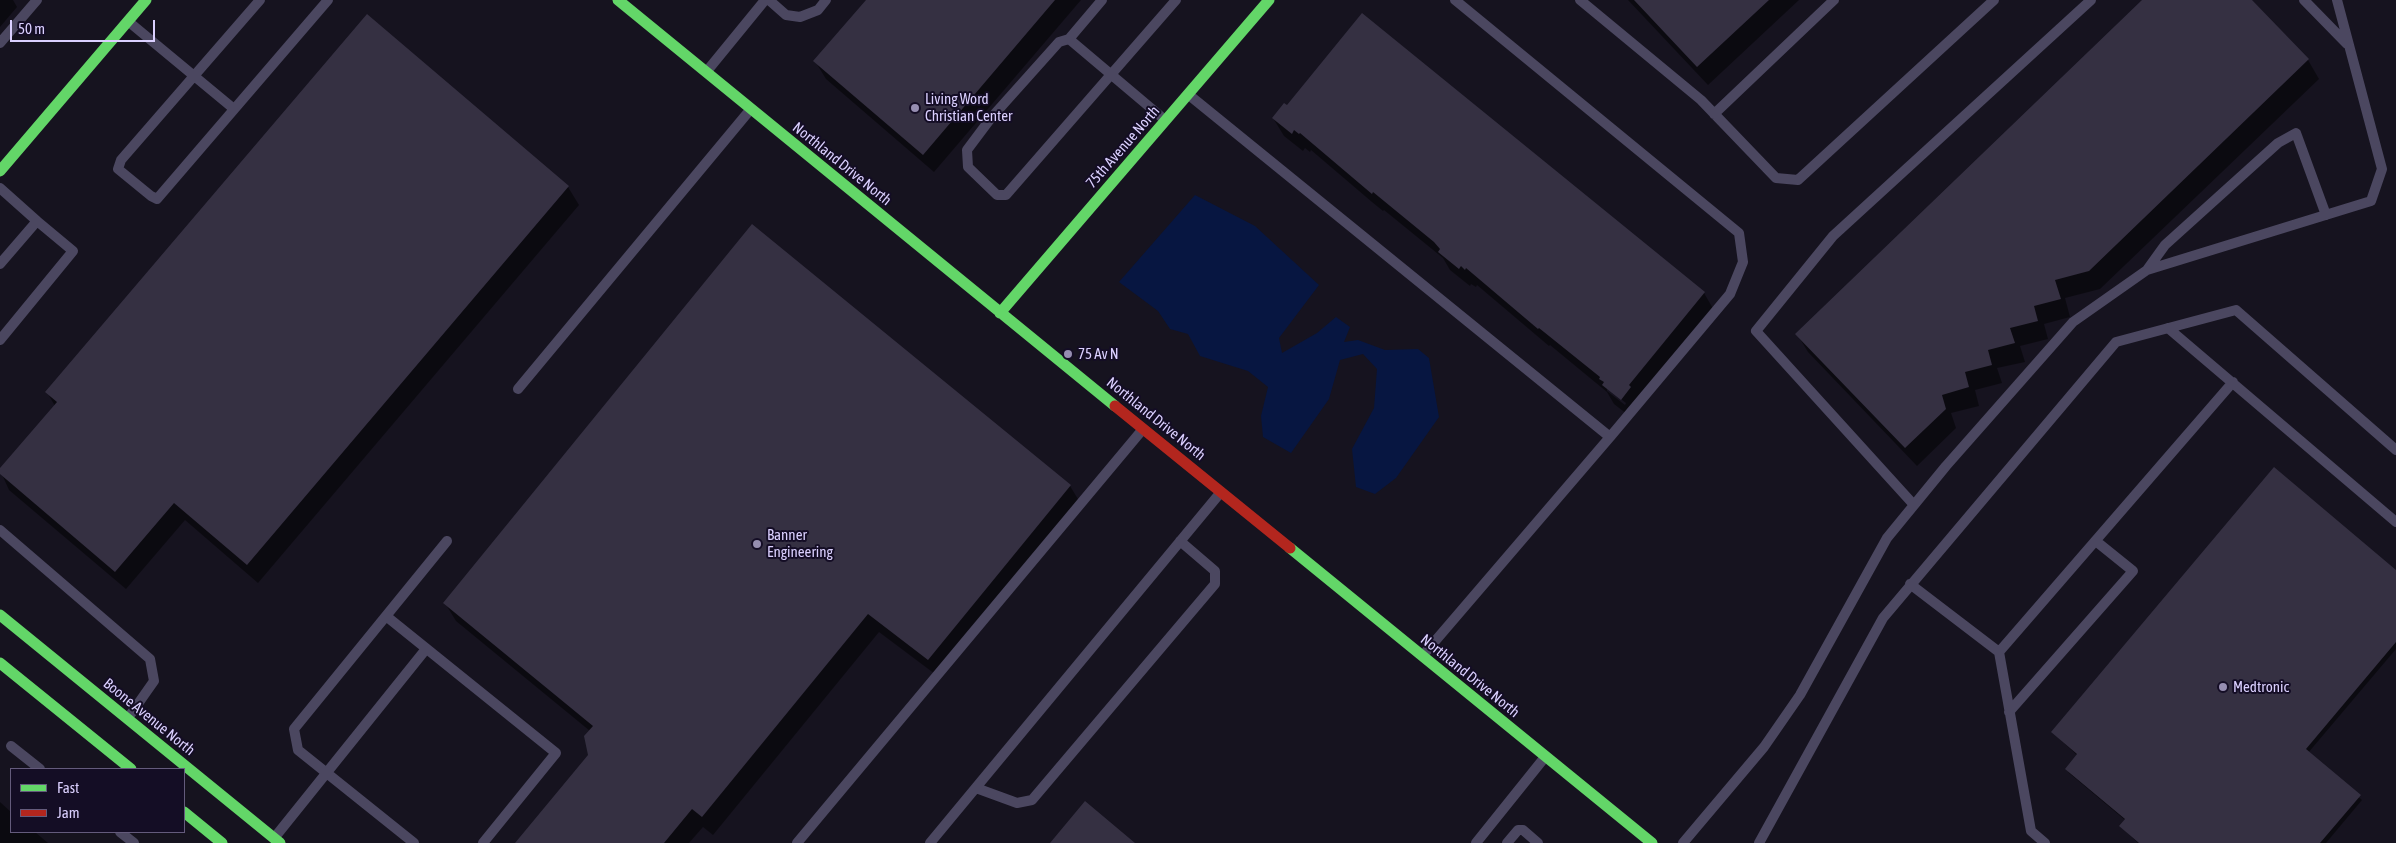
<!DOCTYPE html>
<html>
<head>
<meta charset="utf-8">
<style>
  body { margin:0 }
  #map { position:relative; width:2396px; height:843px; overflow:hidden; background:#16131f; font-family:"Asap Condensed",sans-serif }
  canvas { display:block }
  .legend { position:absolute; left:10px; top:768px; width:175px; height:65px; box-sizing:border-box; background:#140d25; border:1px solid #645b7c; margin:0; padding:6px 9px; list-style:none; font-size:15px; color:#dbd0ff }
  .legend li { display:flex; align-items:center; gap:10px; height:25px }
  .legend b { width:25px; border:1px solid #645b7c }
  .scale { position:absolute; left:10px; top:20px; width:145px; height:22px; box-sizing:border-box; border:2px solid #dbd0ff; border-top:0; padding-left:6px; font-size:15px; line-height:18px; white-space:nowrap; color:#dbd0ff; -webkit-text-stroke:4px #140d25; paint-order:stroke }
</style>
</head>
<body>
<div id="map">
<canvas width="2396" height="843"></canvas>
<ul class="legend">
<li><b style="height:6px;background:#63d668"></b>Fast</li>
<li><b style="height:6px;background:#b3261e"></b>Jam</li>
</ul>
<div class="scale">50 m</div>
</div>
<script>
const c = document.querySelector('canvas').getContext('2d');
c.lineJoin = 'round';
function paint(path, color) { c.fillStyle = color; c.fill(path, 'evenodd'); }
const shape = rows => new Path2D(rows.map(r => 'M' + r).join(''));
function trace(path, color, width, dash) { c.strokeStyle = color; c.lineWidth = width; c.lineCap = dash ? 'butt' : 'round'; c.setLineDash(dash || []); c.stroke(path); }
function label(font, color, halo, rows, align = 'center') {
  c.font = font + ' "Asap Condensed",sans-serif'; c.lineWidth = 4; c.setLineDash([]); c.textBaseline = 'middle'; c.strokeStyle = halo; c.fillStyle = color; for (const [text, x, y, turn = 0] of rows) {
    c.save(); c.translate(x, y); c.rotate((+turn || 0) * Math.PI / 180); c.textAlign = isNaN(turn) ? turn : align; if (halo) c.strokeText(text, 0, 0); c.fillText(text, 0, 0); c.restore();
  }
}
const water = shape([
  [1195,195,1255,226,1319,285,1279,338,1282,353,1317,333,1336,317,1350,327,1344,342,1358,340,1385,350,1418,349,1429,358,1439,417,1396,478,1375,494,1356,487,1352,449,1374,408,1377,369,1363,354,1340,360,1329,399,1291,453,1263,437,1261,416,1268,387,1248,371,1200,356,1188,334,1170,329,1158,311,1119,282]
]);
const shadow = shape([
  [0,0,13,0,17,7,0,27],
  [867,0,1081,0,934,172,826,79,815,61],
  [1628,0,1799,0,1708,85],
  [2144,0,2251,0,2308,60,2319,79,2100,289,2065,298,2070,317,2044,324,2048,339,2020,346,2025,362,1997,368,2002,383,1975,390,1979,406,1951,413,1956,428,1917,466,1808,352,1797,334],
  [1362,14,1704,293,1715,312,1632,418,1614,404,1607,392,1550,345,1549,346,1477,285,1476,287,1471,284,1470,286,1450,270,1443,258,1384,210,1383,211,1372,202,1311,150,1310,152,1305,148,1303,151,1284,136,1273,118,1287,107],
  [1607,388,1626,403,1625,405,1607,391],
  [367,16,568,187,579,205,258,583,185,520,126,589,9,490,0,470,55,406,47,392],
  [1070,486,1081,504,939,677,879,632,713,835,703,827,689,843,517,843,589,755,590,731,456,621,445,603],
  [2396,572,2396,649,2308,753,2362,800,2326,843,2138,843,2120,826,2125,820,2069,773,2067,769,2078,756,2052,732],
  [0,802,11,812,11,832,35,832,48,843,0,843]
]);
const building = shape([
  [866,0,1055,0,923,155,813,61],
  [1634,0,1769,0,1697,67],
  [2142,0,2252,0,2309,59,2089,271,2055,280,2061,299,2034,306,2038,321,2010,328,2015,343,1988,350,1992,365,1965,372,1969,387,1942,395,1946,409,1905,448,1795,334],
  [1362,13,1705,292,1629,385,1631,387,1621,400,1602,385,1604,382,1599,379,1600,377,1539,328,1538,329,1466,268,1465,270,1461,266,1459,269,1438,252,1440,249,1434,242,1373,192,1372,194,1300,133,1299,134,1294,130,1292,134,1272,118,1284,103,1287,105],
  [367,14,569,186,247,565,174,503,115,572,0,474,0,468,57,402,45,392],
  [752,224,1071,485,928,660,868,614,702,817,692,809,664,843,515,843,588,755,584,736,593,726,443,603],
  [2274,467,2396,570,2396,642,2306,749,2361,795,2320,843,2139,843,2119,826,2125,819,2065,769,2077,754,2051,732],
  [1085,801,1135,843,1050,843]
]);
const lane = shape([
  [260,0,121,160,118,169,151,196,157,199,328,0],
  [769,0,786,15,800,17,818,10,826,0],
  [1102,0,1069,39,1059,42,991,118,967,150,968,167,997,195,1006,195,1176,0],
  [1455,0,1739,233,1743,262,1730,294,1610,437],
  [1580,0,1701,100,1776,178,1798,180,1994,0],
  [2304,0,2347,44],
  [129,22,234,109],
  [1069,39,1165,120],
  [0,43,37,0],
  [707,71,765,0],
  [1189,95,1610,437,1424,654],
  [1714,114,1834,0],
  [0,188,37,221,0,264],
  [2147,270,2165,245,2278,143,2296,133,2326,215],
  [2168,328,2396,522],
  [0,340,73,251,37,221],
  [518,389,750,110],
  [1914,505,1756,331,1833,236,2091,0],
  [0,530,150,659,154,681,128,718],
  [1910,584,1999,652,2233,382],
  [386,616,556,753,483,843],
  [1999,652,2031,831,2045,843],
  [2009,712,2133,571,2097,542],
  [11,746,40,769],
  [976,788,1017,803,1032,800,1215,584,1215,571,1180,541],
  [120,832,134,843],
  [275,837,426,649],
  [414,843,298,750,294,729,447,541],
  [797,843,1143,429],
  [930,843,1221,492],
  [1476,843,1545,757],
  [1507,843,1518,830,1523,830,1538,843],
  [1683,843,1764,747,1800,695,1887,538,1946,466,2073,322,2147,270,2371,201,2382,169,2337,0],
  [1759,843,1883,618,2116,342,2236,310,2396,450]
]);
const fast = shape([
  [618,0,1115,406],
  [0,171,146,0],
  [1000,313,1269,0],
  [1290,548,1652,843],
  [0,615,280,843],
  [0,663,131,769],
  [184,812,222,843]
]);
const jam = shape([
  [1115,406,1290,548]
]);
const markers = [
  [915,108,5,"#968eb1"],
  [1068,354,5,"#968eb1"],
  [757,544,5,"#968eb1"],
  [2223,687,5,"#968eb1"]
];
const poiNames = [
  ["Living Word",925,99],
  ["Christian Center",925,116],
  ["75 Av N",1078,354],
  ["Banner",767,535],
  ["Engineering",767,552],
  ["Medtronic",2233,687]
];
const streetNames = [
  ["75th Avenue North",1123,147,-49],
  ["Northland Drive North",842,164,39],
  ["Northland Drive North",1156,419,39],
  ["Northland Drive North",1470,676,39],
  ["Boone Avenue North",149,717,39]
];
paint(water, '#071641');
paint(shadow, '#0007');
paint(building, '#353042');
trace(lane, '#4b4760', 10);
trace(fast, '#63d668', 11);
trace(jam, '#b3261e', 11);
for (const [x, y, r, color] of markers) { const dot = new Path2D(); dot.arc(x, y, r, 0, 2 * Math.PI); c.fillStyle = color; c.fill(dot); trace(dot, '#140d25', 2); }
label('15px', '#dbd0ff', '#140d25', poiNames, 'left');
label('15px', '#dbd0ff', '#140d25', streetNames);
</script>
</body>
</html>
